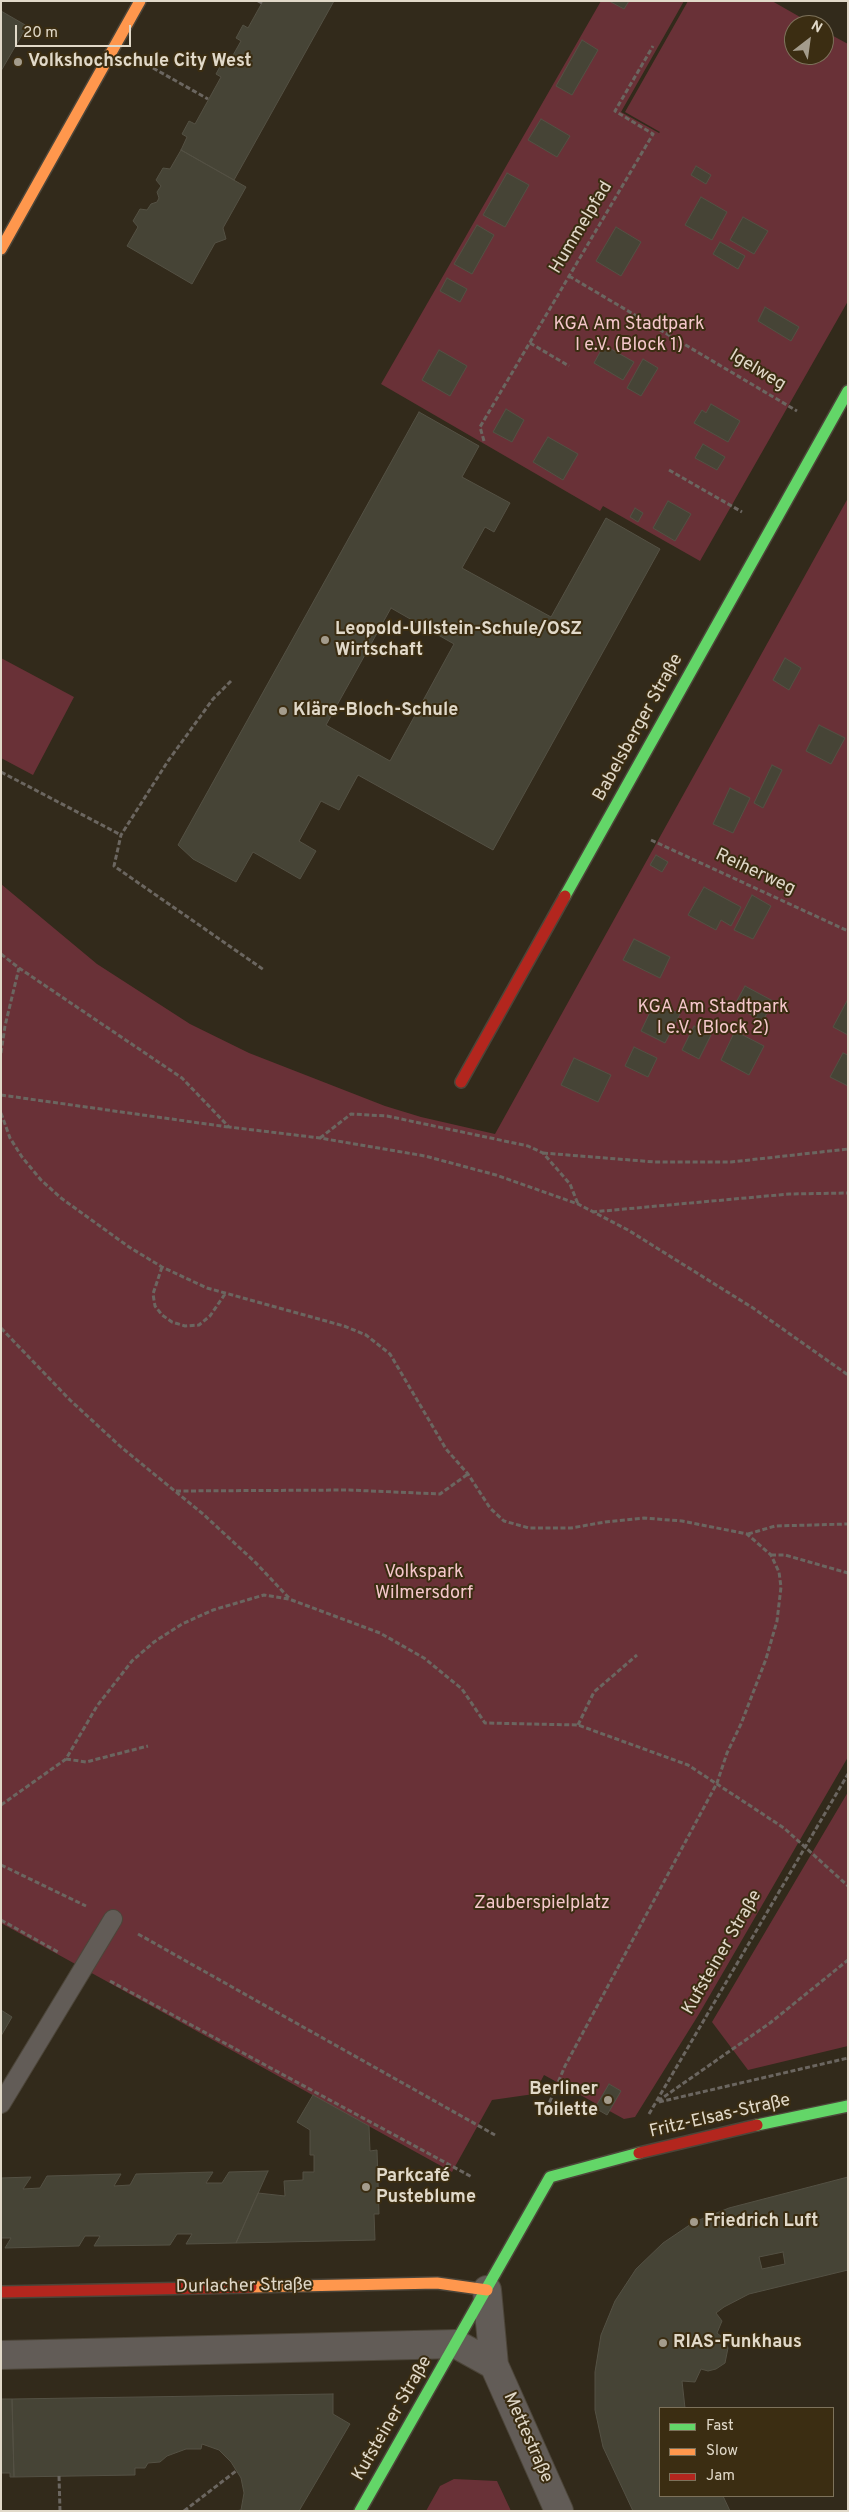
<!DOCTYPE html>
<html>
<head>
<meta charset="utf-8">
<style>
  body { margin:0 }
  #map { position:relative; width:849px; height:2512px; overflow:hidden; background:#322a1b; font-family:Overpass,sans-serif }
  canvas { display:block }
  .frame { position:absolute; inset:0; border:2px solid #e1d9c9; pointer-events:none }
  .legend { position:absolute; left:659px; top:2407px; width:175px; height:90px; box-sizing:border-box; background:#3b2d12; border:1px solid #7d725b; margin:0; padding:6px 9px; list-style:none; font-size:15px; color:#e1d9c9 }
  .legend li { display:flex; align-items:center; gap:10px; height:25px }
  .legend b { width:25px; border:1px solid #7d725b }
  .north { position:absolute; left:784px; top:15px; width:50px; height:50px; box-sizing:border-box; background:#3b2d12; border:1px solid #7d725b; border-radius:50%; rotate:30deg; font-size:14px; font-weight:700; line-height:20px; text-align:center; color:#e1d9c9 }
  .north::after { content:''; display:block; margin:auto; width:18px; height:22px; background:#a49c8c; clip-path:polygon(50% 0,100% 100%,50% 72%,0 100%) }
  .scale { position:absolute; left:15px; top:25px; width:116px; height:22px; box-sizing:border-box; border:2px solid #e1d9c9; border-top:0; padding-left:6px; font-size:15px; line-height:18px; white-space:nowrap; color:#e1d9c9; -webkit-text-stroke:4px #3b2d12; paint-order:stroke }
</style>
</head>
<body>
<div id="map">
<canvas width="849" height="2512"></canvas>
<div class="frame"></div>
<ul class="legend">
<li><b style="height:6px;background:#63d668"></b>Fast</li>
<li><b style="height:6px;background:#ff974d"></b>Slow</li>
<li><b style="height:6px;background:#b3261e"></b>Jam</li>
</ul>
<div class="north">N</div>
<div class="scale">20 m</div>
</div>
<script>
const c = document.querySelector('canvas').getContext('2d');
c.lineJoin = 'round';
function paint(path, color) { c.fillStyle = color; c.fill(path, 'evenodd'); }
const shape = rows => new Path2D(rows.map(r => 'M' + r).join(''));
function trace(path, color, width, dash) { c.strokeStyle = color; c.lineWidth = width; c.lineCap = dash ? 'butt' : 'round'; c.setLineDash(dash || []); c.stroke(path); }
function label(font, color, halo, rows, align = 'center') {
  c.font = font + ' Overpass,sans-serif'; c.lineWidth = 4; c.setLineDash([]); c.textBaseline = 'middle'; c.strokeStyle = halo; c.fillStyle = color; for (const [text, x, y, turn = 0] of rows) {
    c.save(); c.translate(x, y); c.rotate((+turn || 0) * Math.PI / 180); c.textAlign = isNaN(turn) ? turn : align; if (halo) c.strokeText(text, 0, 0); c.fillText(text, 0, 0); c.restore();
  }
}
const green = shape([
  [601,1,684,1,621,112,659,133,660,132,625,112,688,1,772,1,814,25,794,25,794,55,824,55,824,31,848,44,848,301,700,561,603,506,600,511,381,384],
  [848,498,848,1757,699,2014,635,2117,624,2119,544,2075,534,2094,492,2100,452,2172,1,1923,1,884,97,964,190,1024,249,1053,385,1106,421,1117,495,1134],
  [1,658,74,697,33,775,1,758],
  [848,1792,848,2046,748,2070,712,2022],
  [454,2479,497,2481,511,2511,426,2511,440,2486]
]);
const building = shape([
  [263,1,334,1,234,180,181,150,187,137,182,134,189,121,195,124,221,77,216,74,223,61,228,64,241,41,236,38,243,25,248,28,263,1],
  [609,1,629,1,624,9,609,1],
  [1,11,27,26,1,71,1,11],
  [582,40,598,50,572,95,556,86,582,40],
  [541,119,570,136,557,157,528,140,541,119],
  [181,150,246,187,223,228,226,239,215,243,192,284,127,246,138,227,133,221,140,209,147,210,151,204,157,202,159,198,157,192,161,186,156,180,163,168,170,169,181,150],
  [696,166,711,175,706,184,691,175,696,166],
  [507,173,529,185,505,227,483,215,507,173],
  [701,197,727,212,712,240,685,225,701,197],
  [743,217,768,231,754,254,730,240,743,217],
  [477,225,494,235,472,274,454,264,477,225],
  [616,227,641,242,621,276,596,261,616,227],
  [720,242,745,256,738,269,713,254,720,242],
  [447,278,467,289,460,302,440,291,447,278],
  [765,307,799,327,791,341,758,321,765,307],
  [604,345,634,362,623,380,594,363,604,345],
  [439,350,467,366,450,396,422,380,439,350],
  [643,359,658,368,641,396,627,388,643,359],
  [711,404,740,421,728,442,694,423,702,410,706,413,711,404],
  [506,409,524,420,512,442,493,432,506,409],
  [419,412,479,446,462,477,510,503,494,532,485,527,462,568,551,617,606,518,660,549,493,850,358,775,339,810,321,801,299,841,316,851,300,879,253,852,236,882,193,859,178,845,419,412],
  [391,608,454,644,390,761,326,725,391,608],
  [548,437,578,454,563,480,533,462,548,437],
  [703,444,725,457,717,470,695,458,703,444],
  [668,501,691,514,675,541,653,528,668,501],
  [635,508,643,513,638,522,630,517,635,508],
  [785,658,801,668,789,690,773,680,785,658],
  [819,725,845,738,831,764,806,751,819,725],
  [772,765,782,770,763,808,754,803,772,765],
  [730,788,750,798,733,833,713,824,730,788],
  [656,855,668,862,662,872,650,865,656,855],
  [704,887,741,907,731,926,721,920,716,930,688,915,704,887],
  [752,895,771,906,753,939,734,930,752,895],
  [634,939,670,957,660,978,623,960,634,939],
  [745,986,773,1001,763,1021,734,1006,745,986],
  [848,999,848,1035,833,1027,848,999],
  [655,1002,680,1014,665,1043,641,1031,655,1002],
  [694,1026,711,1035,699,1059,682,1050,694,1026],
  [735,1031,764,1046,749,1075,721,1060,735,1031],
  [634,1047,657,1058,648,1077,625,1066,634,1047],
  [843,1053,848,1055,848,1086,830,1077,843,1053],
  [574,1058,611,1075,598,1102,561,1085,574,1058],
  [1,2010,12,2017,1,2036,1,2010],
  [609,2084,621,2091,607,2115,595,2108,609,2084],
  [313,2095,369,2126,370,2151,377,2150,379,2214,374,2214,375,2240,236,2243,258,2193,285,2196,284,2181,303,2180,303,2172,314,2172,314,2155,310,2155,310,2130,297,2122,313,2095],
  [268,2171,236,2243,186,2244,192,2234,177,2234,170,2245,94,2246,100,2236,85,2236,79,2246,5,2248,11,2238,1,2238,1,2178,31,2177,23,2189,40,2188,47,2176,121,2174,114,2186,130,2185,136,2174,213,2172,206,2183,222,2183,229,2172,268,2171],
  [848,2177,848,2270,749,2294,724,2307,716,2313,722,2321,717,2333,723,2338,728,2348,725,2363,716,2369,708,2371,701,2369,695,2382,682,2381,685,2408,660,2408,660,2496,723,2496,730,2511,633,2511,603,2447,595,2410,595,2372,601,2335,615,2301,636,2269,663,2243,694,2222,729,2208,848,2177],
  [783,2252,785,2264,762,2269,759,2257,783,2252],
  [333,2394,333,2414,350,2424,299,2511,235,2511,241,2510,244,2493,241,2478,231,2462,219,2450,202,2444,201,2449,186,2449,167,2456,160,2462,148,2463,145,2468,135,2468,135,2475,14,2477,12,2399,333,2394],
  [1,2399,12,2399,14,2477,10,2477,10,2473,1,2473,1,2399]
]);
const path = shape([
  [258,1,262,3],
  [153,68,208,99],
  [569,276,797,411],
  [530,343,569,366],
  [484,441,480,427,653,134,615,111,653,46],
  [669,470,742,512],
  [231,681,213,699,168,761,121,835,114,866,264,970],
  [1,772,121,835],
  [651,840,848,931],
  [1,954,19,968,182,1078,229,1127,320,1138,425,1156,496,1175,578,1204,628,1230,753,1308,848,1375],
  [1,1053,5,1026,19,968],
  [1,1095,228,1127],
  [1,1113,10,1138,22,1157,41,1180,61,1198,129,1247,162,1267,207,1288,344,1326,366,1335,390,1354,446,1449,468,1474,490,1508,504,1521,529,1528,571,1528,605,1522,644,1518,682,1521,747,1534,771,1555,779,1572,781,1587,777,1621,766,1659,741,1724,727,1753,717,1783,565,2066,548,2106],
  [320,1138,351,1114,387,1116,528,1146,543,1153,570,1184,578,1204],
  [543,1153,655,1162,731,1162,848,1149],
  [592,1212,789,1194,848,1193],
  [162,1267,153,1294,155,1306,162,1315,172,1322,185,1326,199,1325,210,1316,225,1294],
  [1,1328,70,1400,121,1447,203,1514,255,1562,289,1598],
  [176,1491,349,1490,440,1494,468,1474],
  [748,1534,775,1526,848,1524],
  [771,1555,785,1555,848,1573],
  [578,1725,594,1692,637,1655],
  [66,1759,86,1762,148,1746],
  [1,1805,66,1759,97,1706,132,1661,154,1642,182,1624,213,1610,264,1595,289,1599,380,1633,424,1658,462,1689,485,1723,578,1725,688,1765,784,1828,848,1886],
  [1,1865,86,1906],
  [1,1920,58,1952],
  [138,1934,495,2135],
  [110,1981,472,2177],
  [658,2101,770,2023,848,1960],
  [659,2102,848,2058],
  [649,2114,848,1774],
  [59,2476,60,2511],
  [184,2511,236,2471]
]);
const lane = shape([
  [1,2104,113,1919]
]);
const street = shape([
  [487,2290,494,2365],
  [1,2355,456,2344,494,2365,559,2511]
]);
const fast = shape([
  [565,896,848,391],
  [757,2125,848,2106],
  [360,2511,550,2177,639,2153]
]);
const slow = shape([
  [1,249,140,1],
  [251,2287,437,2283,487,2290]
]);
const jam = shape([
  [461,1082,565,896],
  [639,2153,757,2125],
  [1,2292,251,2287]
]);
const markers = [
  [18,62,5,"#a49c8c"],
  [325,640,5,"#a49c8c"],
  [283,711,5,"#a49c8c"],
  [608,2100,5,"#a49c8c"],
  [366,2187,5,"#a49c8c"],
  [694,2222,5,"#a49c8c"],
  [663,2343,5,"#a49c8c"]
];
const poiNames = [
  ["Volkshochschule City West",28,62],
  ["Leopold-Ullstein-Schule/OSZ",335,630],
  ["Wirtschaft",335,651],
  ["Kläre-Bloch-Schule",293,711],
  ["Berliner",598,2090,"right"],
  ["Toilette",598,2111,"right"],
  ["Parkcafé",376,2177],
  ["Pusteblume",376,2198],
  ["Friedrich Luft",704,2222],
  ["RIAS-Funkhaus",673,2343]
];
const streetNames = [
  ["Hummelpfad",582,228,-59],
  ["Igelweg",757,371,31],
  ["Babelsberger Straße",639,728,-61],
  ["Reiherweg",755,873,25],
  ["Kufsteiner Straße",723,1953,-60],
  ["Fritz-Elsas-Straße",720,2117,-13],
  ["Durlacher Straße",244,2287,-1],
  ["Kufsteiner Straße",393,2419,-60],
  ["Mettestraße",527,2438,66]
];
const parkNames = [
  ["KGA Am Stadtpark",629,325],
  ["I e.V. (Block 1)",629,346],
  ["KGA Am Stadtpark",713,1008],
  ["I e.V. (Block 2)",713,1029],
  ["Volkspark",424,1573],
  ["Wilmersdorf",424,1594],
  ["Zauberspielplatz",542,1904]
];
paint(green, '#693137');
paint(building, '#464436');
trace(building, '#545144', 1);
trace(lane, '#4c4539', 20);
trace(street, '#4c4539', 30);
trace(fast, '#4c4539', 14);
trace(slow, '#4c4539', 14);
trace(jam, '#4c4539', 14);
trace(path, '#6b6660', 3, [5, 2.5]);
trace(lane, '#625c57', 18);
trace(street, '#625c57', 28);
trace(fast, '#63d668', 11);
trace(slow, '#ff974d', 11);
trace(jam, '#b3261e', 11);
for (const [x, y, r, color] of markers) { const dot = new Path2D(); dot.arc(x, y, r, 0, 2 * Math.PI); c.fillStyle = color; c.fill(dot); trace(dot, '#3b2d12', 2); }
label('bold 18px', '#e1d9c9', '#3b2d12', poiNames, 'left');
label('18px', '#e1d9c9', '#3b2d12', streetNames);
label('18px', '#f5c7cb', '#3b2d12', parkNames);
</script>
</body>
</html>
